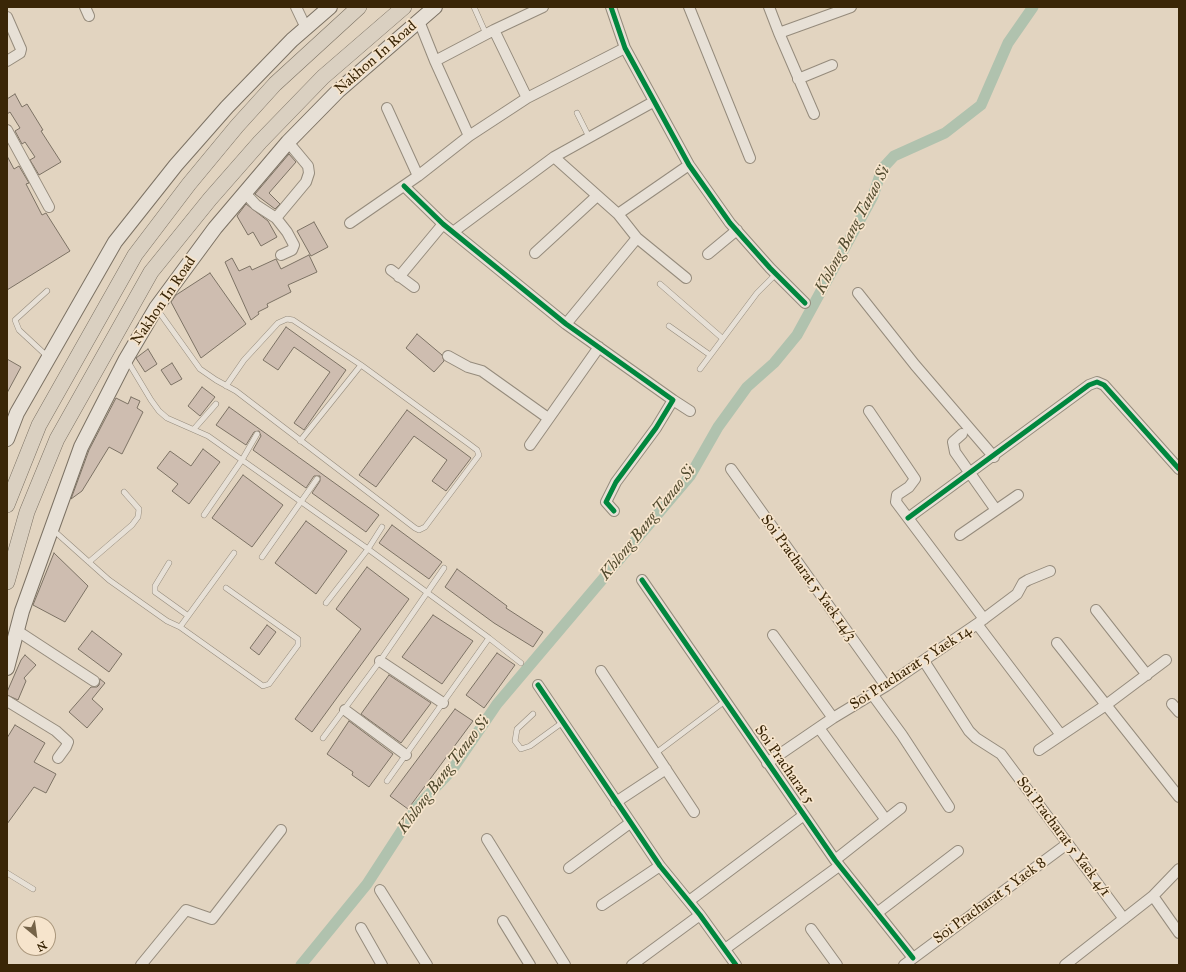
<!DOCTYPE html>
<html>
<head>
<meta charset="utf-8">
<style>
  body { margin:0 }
  #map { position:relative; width:1186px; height:972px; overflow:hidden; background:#e2d4c0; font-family:"IM FELL Great Primer",serif }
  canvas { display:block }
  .frame { position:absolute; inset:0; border:8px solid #3a2607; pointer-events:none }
  .north { position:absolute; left:16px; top:916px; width:40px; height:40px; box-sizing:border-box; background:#f6e4cc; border:1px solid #ab987d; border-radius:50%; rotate:151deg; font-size:11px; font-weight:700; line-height:16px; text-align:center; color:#3a2607 }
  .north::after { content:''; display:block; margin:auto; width:14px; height:18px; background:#756348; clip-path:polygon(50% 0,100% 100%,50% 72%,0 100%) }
</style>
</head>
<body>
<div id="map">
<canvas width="1186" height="972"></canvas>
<div class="frame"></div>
<div class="north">N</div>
</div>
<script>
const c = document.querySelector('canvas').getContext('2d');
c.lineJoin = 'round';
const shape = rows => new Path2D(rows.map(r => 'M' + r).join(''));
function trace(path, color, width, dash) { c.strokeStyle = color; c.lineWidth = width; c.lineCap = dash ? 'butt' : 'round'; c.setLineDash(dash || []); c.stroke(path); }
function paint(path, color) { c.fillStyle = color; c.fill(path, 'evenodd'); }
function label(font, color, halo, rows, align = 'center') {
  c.font = font + ' "IM FELL Great Primer",serif'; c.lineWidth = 3.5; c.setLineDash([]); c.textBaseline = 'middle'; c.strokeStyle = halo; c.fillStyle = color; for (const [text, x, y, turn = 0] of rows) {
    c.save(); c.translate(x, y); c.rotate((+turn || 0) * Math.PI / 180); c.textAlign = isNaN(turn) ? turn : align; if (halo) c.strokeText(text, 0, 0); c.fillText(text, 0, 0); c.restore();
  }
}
const canal = shape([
  [301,965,367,884,417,807,452,770,497,704,690,476,718,427,747,387,774,363,797,335,873,196,882,169,894,156,945,133,981,105,1008,43,1033,7]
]);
const building = shape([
  [15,94,22,107,27,104,43,130,41,131,61,162,39,175,30,160,35,157,25,142,22,144,15,131,20,128,10,112,7,114,7,99,15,94],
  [289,154,296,162,269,193,280,204,275,209,255,194,289,154],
  [7,156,14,169,19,166,29,183,26,184,42,215,46,213,70,251,7,290,7,156],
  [246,204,268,221,277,237,261,246,253,232,248,235,237,216,246,204],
  [314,222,328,247,311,256,297,231,314,222],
  [309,255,317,272,288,285,291,292,267,304,268,307,258,312,259,314,251,320,225,262,232,258,239,271,250,266,252,270,276,259,281,269,309,255],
  [210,273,246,324,201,358,171,302,176,295,210,273],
  [286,327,346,370,304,430,294,423,330,372,294,347,278,370,263,360,286,327],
  [417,334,442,355,444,361,434,372,406,348,417,334],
  [148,349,157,364,145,372,136,358,148,349],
  [7,359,21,367,7,393,7,359],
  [172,363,182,379,171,385,161,370,172,363],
  [202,387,215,397,200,416,188,406,202,387],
  [131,397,140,401,137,408,143,412,122,454,109,447,82,491,71,499,89,450,116,398,128,404,131,397],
  [229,407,379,515,366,532,312,493,320,481,320,476,314,476,306,488,253,450,261,436,259,431,254,432,246,445,216,425,229,407],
  [407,410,471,458,446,491,432,481,447,460,414,436,376,487,359,475,407,410],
  [203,449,220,462,189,504,172,491,178,484,157,468,170,451,191,466,203,449],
  [243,475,283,505,252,547,212,518,243,475],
  [306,521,347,551,316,594,275,563,306,521],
  [392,525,442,562,429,579,379,543,392,525],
  [54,553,88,586,65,622,33,605,54,553],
  [367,567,409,599,312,732,295,719,361,629,336,609,367,567],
  [457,569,507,606,506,608,543,632,533,647,494,623,445,587,457,569],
  [433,615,473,641,442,684,402,657,433,615],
  [267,625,276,632,259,655,250,648,267,625],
  [92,631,122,654,109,672,78,649,92,631],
  [497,653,515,665,484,708,466,695,497,653],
  [25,655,36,665,24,678,26,681,18,700,7,695,7,692,21,660,25,655],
  [389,675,431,703,401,743,361,714,389,675],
  [100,679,105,683,92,699,103,709,87,728,69,712,91,687,97,687,99,685,100,679],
  [455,709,473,721,408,809,390,796,455,709],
  [349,721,393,754,369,787,352,775,353,772,327,754,349,721],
  [15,725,45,743,34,762,56,774,46,793,34,787,7,824,7,738,15,725]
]);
const service = shape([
  [474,7,486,34],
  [577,113,589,137],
  [660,284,722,338],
  [47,291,15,320,19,330,48,357],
  [157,309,200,369,216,380,236,391,415,528,419,530,425,527,479,455,477,450,469,444,361,365,293,320,287,319,278,323,244,360,226,386],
  [669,326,710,355],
  [127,360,151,400,159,411,167,418,208,436,242,460,368,549,489,638,521,663],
  [700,369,757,293,776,274],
  [194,429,216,404],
  [300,441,361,365],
  [204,515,242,460,257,434],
  [52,529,109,580,167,621,180,627,263,686,269,684,278,672,298,645,298,639,226,588],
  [262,557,317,479],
  [89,562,132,525,138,517,139,509,124,492],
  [169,563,155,586,155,592,187,615],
  [326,603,368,549,382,527],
  [180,627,234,553],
  [533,714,517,729,515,741,521,749,530,746,563,722],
  [323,738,380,661,444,568],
  [656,753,725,701],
  [387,781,489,638],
  [7,873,33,889]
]);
const minor = shape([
  [85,7,89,16],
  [296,7,306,28],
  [611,7,625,48,689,165,730,223,770,268,805,303],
  [689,7,750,158],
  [769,7,779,33,814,114],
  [7,17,21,49,20,53,7,61],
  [419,21,435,61,469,136],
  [494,30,527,98],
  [779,33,851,7],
  [435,61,494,30,543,7],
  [798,79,832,65],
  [387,108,418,176],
  [7,130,49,207],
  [554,157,618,214,637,238,566,324],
  [404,186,443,224,566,324,673,400,656,428,616,482,606,502,614,511],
  [245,193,256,205,276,218,306,182,309,173,308,166,288,142],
  [618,214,689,165],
  [276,218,287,232,294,245,292,250,281,255],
  [350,223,418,176,469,136,527,98,625,48],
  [453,232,554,157,653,102],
  [637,238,686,278],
  [535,253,597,196],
  [708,254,737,230],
  [391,270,414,287],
  [399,277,443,224],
  [858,293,915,365,994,457],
  [448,356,468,367,482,371,548,418],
  [673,400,690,411],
  [869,411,915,479,909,487,897,495,896,502,984,619],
  [962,434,953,442,955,452,996,510],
  [530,445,599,347],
  [731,469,886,686],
  [908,518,1089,385,1097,382,1104,385,1179,469],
  [960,535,1018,495],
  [642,580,835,860,913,958],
  [1096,610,1147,675],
  [977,624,1061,735],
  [16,630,94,681],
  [773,635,833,718],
  [1057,643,1179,797],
  [380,661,443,703],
  [924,661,969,731,976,738,1001,754,1124,919],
  [601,671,694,812],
  [538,685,660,866,700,915,736,965],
  [872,694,902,735,949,807],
  [7,701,56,731,68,742,66,747,58,758],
  [1172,704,1179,712],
  [345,710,406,755],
  [819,728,886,820],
  [1039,750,1106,705,1166,660],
  [767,763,833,718,886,686,977,624,1017,594,1023,583,1028,580,1050,571],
  [616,802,666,769],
  [487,839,565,965],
  [835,860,901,808],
  [569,868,630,823],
  [380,890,427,965],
  [1153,896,1179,933],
  [689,901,804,815],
  [602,905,660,866],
  [877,913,958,851],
  [503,921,530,965],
  [361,928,382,965],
  [811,929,837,965],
  [725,949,839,866],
  [141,965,186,910,212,919,281,830],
  [632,965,700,915],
  [904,965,1067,844],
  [1065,965,1153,896,1179,869]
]);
const secondary = shape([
  [7,439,17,413,115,242,176,165,227,107,292,40,330,7],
  [7,668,22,611,81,447,126,359,156,308,215,228,288,142,338,91,435,7]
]);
const primary = shape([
  [7,505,39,425,135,255,189,184,237,126,275,84,359,7],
  [7,582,27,512,57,439,151,272,210,199,260,142,323,77,404,7]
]);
const cycleway = shape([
  [611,7,625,48,689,165,730,223,770,268,805,303],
  [404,186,443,224,566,324,673,400,656,428,616,482,606,502,614,511],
  [908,518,1089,385,1097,382,1104,385,1179,469],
  [642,580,835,860,913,958],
  [538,685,660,866,700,915,736,965]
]);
const streetNames = [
  ["Nakhon In Road",376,58,-41],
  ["Nakhon In Road",164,301,-56],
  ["Soi Pracharat 5 Yaek 14/3",808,578,54],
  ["Soi Pracharat 5 Yaek 14",911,668,-33],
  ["Soi Pracharat 5",784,765,55],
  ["Soi Pracharat 5 Yaek 4/1",1063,837,53],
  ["Soi Pracharat 5 Yaek 8",990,901,-36]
];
const waterNames = [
  ["Khlong Bang Tanao Si",853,230,-62],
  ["Khlong Bang Tanao Si",648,523,-51],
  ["Khlong Bang Tanao Si",444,775,-53]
];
trace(canal, '#b0c2ae', 11);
paint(building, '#cebdb0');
trace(building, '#7c7264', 1);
trace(service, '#958b7c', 6);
trace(minor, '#958b7c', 12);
trace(secondary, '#7c7264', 16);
trace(primary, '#7c7264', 16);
trace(service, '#e7e0d6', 5);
trace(minor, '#e7e0d6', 10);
trace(secondary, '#e7e0d6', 14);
trace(primary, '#dad0c1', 15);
trace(cycleway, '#00873e', 5);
label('15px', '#3a2607', '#f6e4cc', streetNames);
label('italic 16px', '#524b2f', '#f6e4cc', waterNames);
</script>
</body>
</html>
